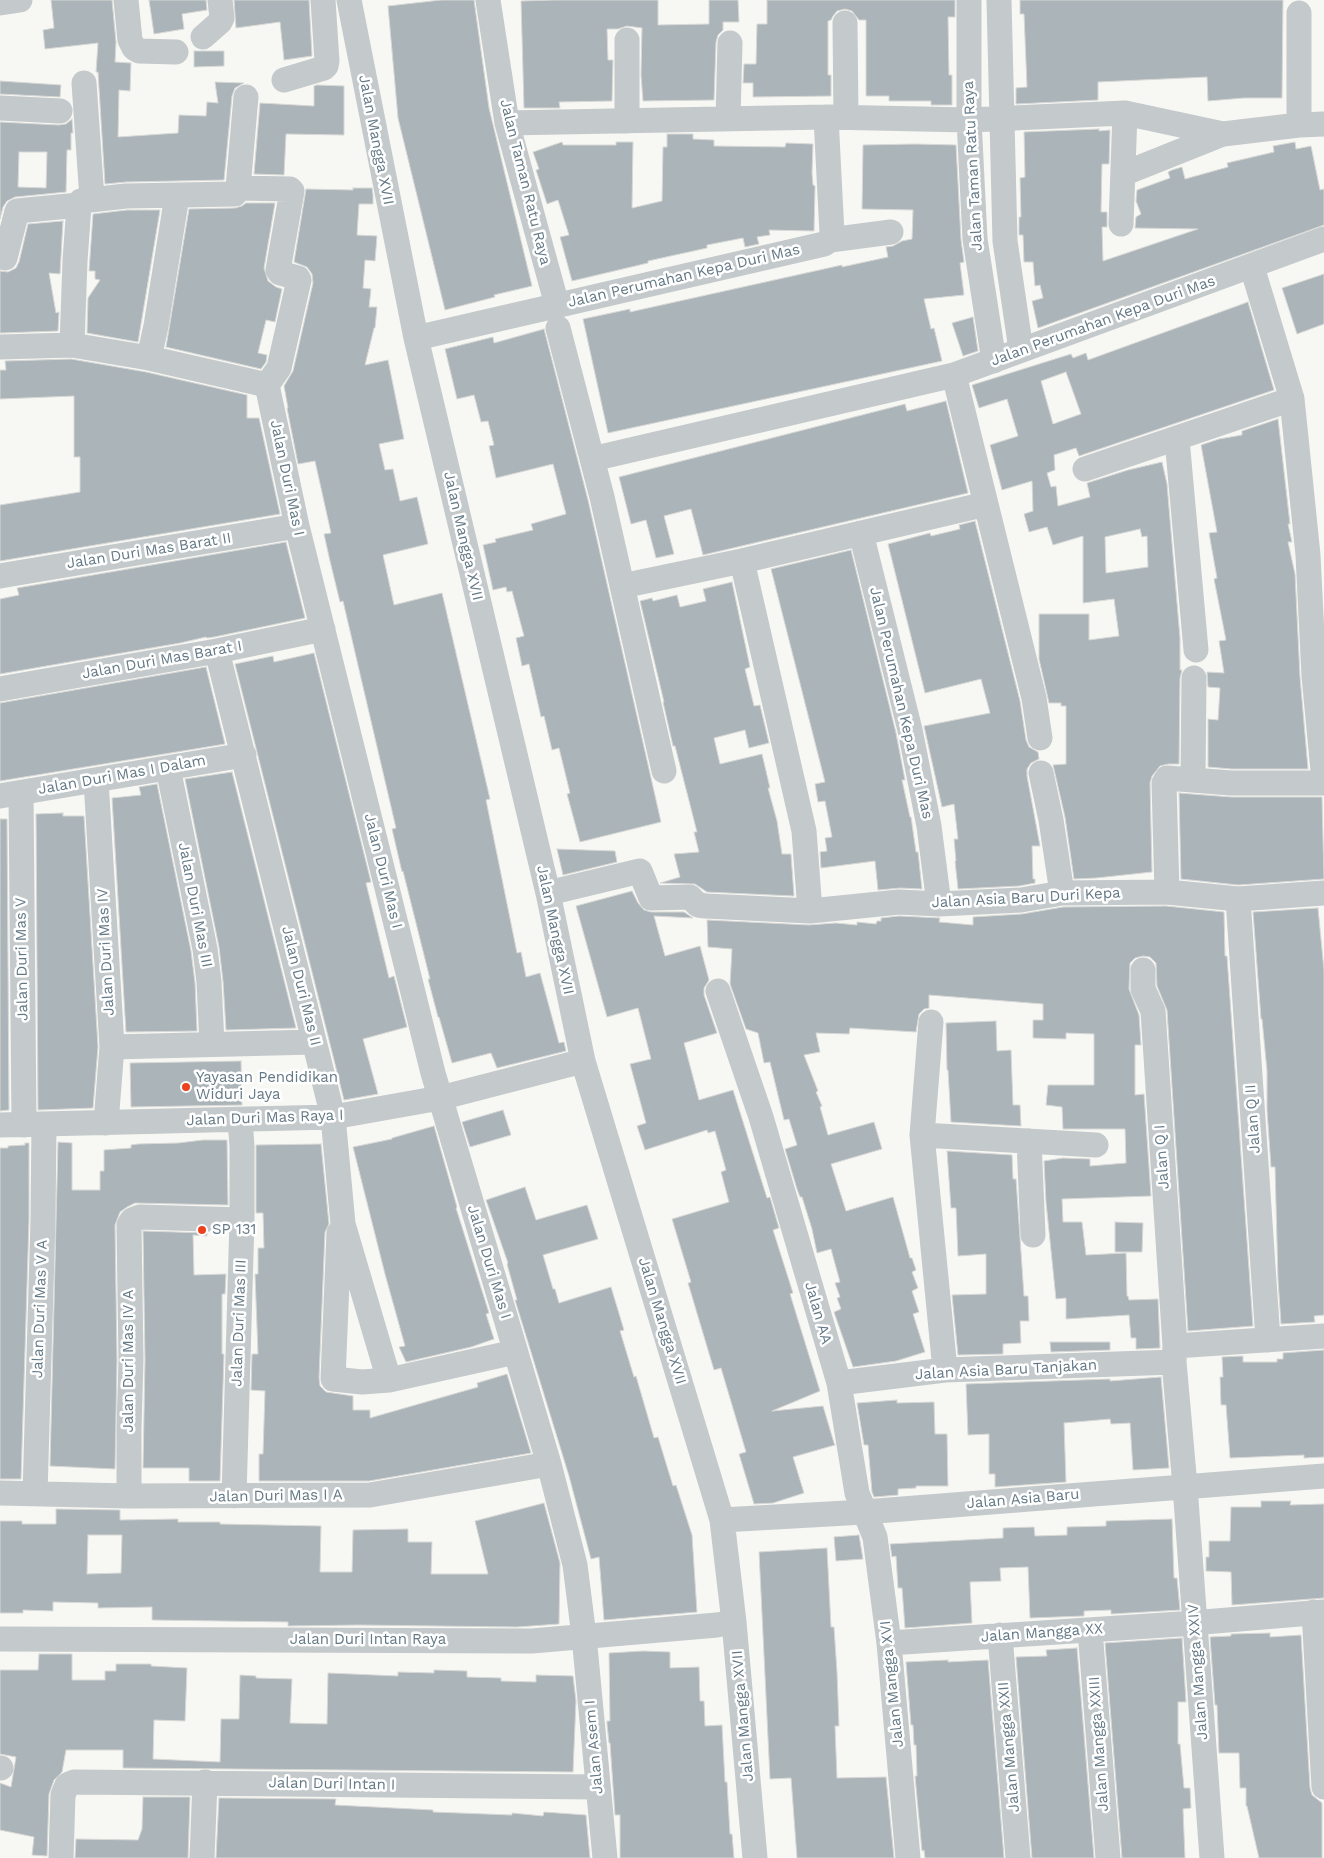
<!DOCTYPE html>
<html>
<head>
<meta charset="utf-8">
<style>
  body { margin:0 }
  canvas { display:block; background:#f7f7f3 }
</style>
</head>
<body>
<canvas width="1324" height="1858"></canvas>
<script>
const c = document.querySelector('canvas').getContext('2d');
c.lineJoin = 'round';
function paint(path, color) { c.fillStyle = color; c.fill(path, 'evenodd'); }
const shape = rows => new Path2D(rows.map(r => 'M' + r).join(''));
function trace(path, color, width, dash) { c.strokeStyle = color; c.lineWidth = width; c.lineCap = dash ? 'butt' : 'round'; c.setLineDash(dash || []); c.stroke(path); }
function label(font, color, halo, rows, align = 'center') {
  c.font = font + ' "Work Sans",sans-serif'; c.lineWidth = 5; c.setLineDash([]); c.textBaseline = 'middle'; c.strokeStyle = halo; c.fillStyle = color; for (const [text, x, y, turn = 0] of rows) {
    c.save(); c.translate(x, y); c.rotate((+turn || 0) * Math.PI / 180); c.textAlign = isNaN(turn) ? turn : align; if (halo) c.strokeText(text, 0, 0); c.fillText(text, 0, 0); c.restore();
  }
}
const building = shape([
  [51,0,112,0,116,42,115,62,131,63,130,91,119,90,118,137,178,133,179,115,206,116,207,102,218,103,215,82,244,83,235,88,232,96,224,180,126,182,105,184,98,72,96,72,98,43,45,49,43,30,54,28,51,0],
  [149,0,206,0,207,10,182,14,184,29,154,34,149,0],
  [234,0,309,0,312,56,284,60,280,22,236,28,234,0],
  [441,0,474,0,489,108,532,286,494,295,495,297,445,310,398,118,388,6,441,0],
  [553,0,658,0,658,25,709,24,709,0,738,0,739,22,723,22,723,30,718,35,716,42,714,100,643,101,641,75,642,28,627,26,618,29,607,29,608,60,613,60,612,101,559,102,560,108,524,108,521,1,553,0],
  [767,0,955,0,955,17,948,17,949,75,952,75,952,105,931,105,931,101,889,101,889,96,866,96,866,20,859,20,852,11,845,9,837,11,833,16,831,20,828,21,828,75,831,75,831,96,753,97,753,83,743,83,744,64,756,64,757,24,767,24,767,0],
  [1020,0,1283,0,1282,98,1244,98,1208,101,1207,77,1098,82,1098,100,1016,104,1016,88,1027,87,1024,14,1020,14,1020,0],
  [194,51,224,51,224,66,194,67,194,51],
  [0,81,61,85,60,97,0,94,0,81],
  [317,85,344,86,344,135,286,134,284,175,254,174,260,103,314,106,314,86,317,85],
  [72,119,73,133,71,133,71,150,67,150,66,192,15,197,7,201,3,207,0,219,0,122,59,125,66,124,72,119],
  [19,152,47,152,46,188,18,187,19,152],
  [1099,129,1099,131,1110,130,1109,164,1102,164,1101,212,1107,212,1107,227,1102,227,1103,261,1198,229,1135,228,1136,217,1141,214,1136,201,1137,190,1170,178,1168,172,1172,170,1182,167,1185,179,1228,167,1227,163,1274,152,1273,146,1295,142,1296,149,1311,146,1320,190,1324,189,1324,225,1038,328,1032,301,1043,298,1040,285,1035,286,1033,262,1024,262,1023,235,1019,235,1019,217,1021,217,1020,178,1025,177,1024,132,1099,129],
  [667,134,693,134,693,139,714,140,714,146,785,147,786,143,813,144,812,173,813,185,815,186,815,188,814,231,769,230,770,235,757,237,759,244,745,247,743,238,707,245,707,248,648,261,648,263,572,281,560,237,569,235,558,200,547,204,536,170,539,169,533,152,562,142,563,145,616,145,616,142,633,142,632,208,662,201,663,147,667,147,667,134],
  [915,144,956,145,961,240,964,262,960,263,964,295,924,299,931,329,934,328,942,361,608,433,583,319,630,309,630,312,842,265,842,267,888,257,886,247,893,246,902,241,912,239,913,210,862,209,863,145,915,144],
  [353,188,372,188,373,195,373,204,359,204,357,235,377,236,375,261,365,260,363,288,371,289,369,307,377,307,375,328,374,328,365,365,388,360,404,439,379,444,385,470,393,469,400,501,417,497,428,544,383,555,394,605,442,593,490,799,486,800,517,953,521,952,526,977,540,973,559,1043,564,1042,566,1051,497,1068,491,1053,452,1063,439,1017,438,1017,428,979,430,979,403,871,402,872,392,829,396,828,343,601,340,602,330,561,324,534,331,533,315,461,298,464,287,408,288,408,284,386,293,371,313,283,312,274,307,267,294,262,306,189,353,190,353,188],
  [246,203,275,203,264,268,268,281,276,287,282,289,275,322,266,320,258,353,267,355,266,362,261,369,166,347,189,209,235,208,242,206,246,203],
  [127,210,160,210,138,342,87,333,88,298,100,280,95,279,95,271,89,271,93,214,127,210],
  [63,221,60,274,49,273,56,313,59,312,58,331,0,333,0,271,8,272,16,268,19,262,28,224,63,221],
  [1324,274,1324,324,1297,334,1282,288,1324,274],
  [1248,302,1274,390,1079,456,1076,448,1054,455,1055,470,1047,473,1051,487,1056,486,1058,506,1090,497,1087,483,1128,470,1162,462,1167,484,1180,638,1180,670,1182,670,1180,678,1179,764,1168,764,1160,766,1152,776,1150,783,1152,872,1096,878,1074,879,1065,817,1053,765,1066,764,1066,706,1061,706,1061,703,1049,703,1039,659,1039,614,1089,614,1089,640,1119,636,1114,599,1083,603,1083,536,1053,545,1047,527,1029,532,1024,514,1033,511,1032,481,1002,490,990,445,1018,436,1007,399,979,408,972,385,1071,354,1073,358,1086,353,1088,360,1248,302],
  [1066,372,1081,414,1053,424,1041,381,1066,372],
  [1140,529,1142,537,1147,536,1148,567,1106,573,1105,537,1140,529],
  [973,317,978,351,963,356,952,323,973,317],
  [544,329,588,500,661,822,580,842,567,794,570,793,559,748,552,750,544,716,541,717,529,664,522,666,516,638,524,636,512,591,507,592,506,587,493,590,483,545,496,542,495,539,533,530,531,524,566,514,553,464,496,478,489,446,494,445,488,421,481,422,474,395,457,399,445,349,493,337,494,343,544,329],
  [71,359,146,372,247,395,247,418,259,418,280,514,0,561,0,505,80,492,80,457,74,457,74,396,0,399,0,370,6,370,5,361,71,359],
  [946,401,968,493,703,555,691,509,664,516,674,554,656,558,646,520,631,524,619,477,905,404,907,411,946,401],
  [1278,419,1290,524,1288,524,1292,542,1288,542,1295,574,1300,677,1308,769,1232,769,1208,767,1208,719,1218,720,1220,688,1208,687,1207,672,1224,673,1219,641,1226,640,1214,579,1217,578,1209,533,1217,532,1201,445,1219,439,1242,435,1242,431,1278,419],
  [975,521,1020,701,1026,740,1029,747,1038,752,1039,759,1031,763,1027,769,1027,776,1040,846,1032,846,1033,879,1035,879,1035,883,1019,886,958,889,955,861,956,861,954,839,958,839,954,804,942,807,924,726,990,713,981,679,925,693,888,544,930,533,931,536,960,529,959,525,975,521],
  [286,542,305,618,214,637,207,638,206,637,180,643,0,674,0,599,19,595,17,588,286,542],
  [851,550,896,733,905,780,902,780,910,817,911,817,916,852,918,852,922,889,900,888,878,890,875,861,821,868,820,852,827,851,825,838,832,837,825,801,818,802,815,784,825,782,771,569,851,550],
  [732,582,750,667,745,669,754,706,760,705,769,743,749,748,745,730,714,738,720,764,762,754,770,788,768,788,777,821,782,854,791,854,794,896,707,892,695,884,660,883,680,877,674,854,699,852,694,832,697,832,675,746,673,746,663,702,664,702,640,601,652,598,653,601,677,595,680,607,706,601,703,589,732,582],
  [314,653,371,882,366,883,389,978,394,976,407,1027,363,1039,378,1094,344,1100,235,664,273,656,274,662,314,653],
  [206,667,225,744,0,781,0,703,206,667],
  [232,772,296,1028,226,1030,223,981,219,947,185,779,232,772],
  [157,784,191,951,195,983,197,1031,126,1032,112,798,141,795,139,787,157,784],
  [1179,793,1231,797,1322,797,1324,879,1238,885,1181,879,1179,793],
  [63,813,63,816,84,816,98,1047,93,1108,38,1110,36,814,63,813],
  [0,819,7,819,9,1110,0,1111,0,819],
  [557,849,615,851,617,862,563,875,557,849],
  [632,891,638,903,644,910,651,912,684,912,693,918,654,916,665,956,700,946,709,980,704,988,704,995,717,1033,684,1043,699,1100,733,1090,767,1198,770,1197,779,1228,773,1230,793,1293,790,1294,820,1391,772,1411,823,1406,834,1443,835,1445,793,1457,804,1493,773,1503,754,1504,739,1454,746,1452,721,1368,714,1370,688,1283,691,1282,672,1219,729,1202,721,1172,726,1170,715,1131,708,1133,707,1130,645,1150,637,1126,646,1123,630,1064,651,1059,638,1008,607,1017,576,906,632,891],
  [1166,906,1224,912,1225,956,1227,956,1253,1326,1188,1331,1167,1010,1157,986,1156,963,1150,957,1143,956,1135,958,1130,963,1129,989,1139,1015,1141,1045,1135,1045,1135,1095,1144,1094,1151,1196,1062,1199,1063,1222,1082,1222,1086,1255,1126,1253,1127,1296,1128,1296,1129,1300,1158,1299,1160,1348,1136,1349,1136,1338,1131,1338,1129,1315,1066,1319,1066,1298,1056,1299,1046,1202,1044,1161,1063,1158,1090,1159,1090,1166,1126,1163,1125,1129,1063,1129,1062,1107,1046,1105,1048,1085,1094,1085,1094,1034,1066,1033,1066,1039,1033,1038,1033,1020,1043,1020,1043,1004,929,995,929,1008,924,1009,919,1014,916,1032,850,1028,849,1034,816,1033,820,1052,804,1055,818,1091,816,1092,822,1106,820,1107,828,1135,874,1122,882,1149,831,1164,846,1211,893,1197,910,1258,912,1258,916,1270,912,1272,918,1288,912,1291,919,1312,913,1314,925,1352,896,1361,853,1367,834,1312,841,1309,837,1298,840,1297,835,1283,840,1282,831,1249,817,1253,812,1229,802,1197,800,1197,797,1189,785,1149,797,1145,789,1119,784,1120,770,1062,764,1063,758,1033,746,1029,730,984,732,949,708,947,707,920,809,925,836,923,857,925,857,922,876,924,877,921,881,921,881,918,899,916,940,918,939,922,973,925,973,917,1022,914,1063,907,1166,906],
  [1318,908,1324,970,1324,1315,1314,1316,1315,1322,1281,1324,1278,1279,1275,1167,1271,1167,1267,1110,1267,1071,1262,1019,1261,1019,1253,912,1318,908],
  [996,1021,997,1051,1011,1050,1013,1105,1020,1105,1021,1126,951,1122,948,1070,947,1070,946,1023,996,1021],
  [241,1061,242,1105,131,1107,130,1063,241,1061],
  [503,1110,511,1135,470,1147,462,1122,503,1110],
  [434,1126,457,1207,456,1208,489,1313,486,1314,494,1339,471,1347,406,1362,399,1347,405,1346,385,1274,353,1147,392,1139,392,1138,434,1126],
  [203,1140,227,1140,228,1205,135,1203,127,1207,120,1212,115,1225,117,1360,115,1469,50,1466,58,1142,72,1143,72,1190,100,1190,100,1171,104,1171,104,1150,131,1148,131,1145,138,1144,178,1143,203,1140],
  [25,1143,29,1143,29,1220,21,1479,0,1479,0,1148,8,1148,8,1146,25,1145,25,1143],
  [321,1144,329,1224,325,1232,319,1378,320,1386,326,1392,353,1396,353,1410,370,1410,370,1418,478,1387,477,1383,507,1374,531,1453,369,1481,259,1481,259,1454,263,1454,265,1391,251,1390,252,1354,258,1354,255,1274,258,1274,258,1248,264,1248,263,1213,256,1213,256,1145,321,1144],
  [947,1151,1012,1155,1013,1179,1016,1179,1024,1296,1028,1296,1029,1321,1020,1321,1021,1343,1003,1344,1003,1354,958,1355,952,1295,986,1294,986,1254,958,1256,956,1208,951,1208,947,1151],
  [525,1187,536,1220,587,1205,598,1239,543,1255,553,1289,555,1289,559,1303,611,1287,624,1330,620,1331,634,1377,636,1376,654,1438,658,1437,673,1486,676,1485,692,1535,697,1612,604,1620,599,1557,591,1559,569,1476,515,1300,517,1300,507,1264,508,1263,486,1200,525,1187],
  [1115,1222,1143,1223,1142,1252,1115,1252,1115,1222],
  [143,1231,207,1233,207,1236,193,1235,194,1275,226,1274,225,1294,222,1294,222,1354,224,1354,220,1481,189,1481,189,1468,143,1468,145,1360,143,1231],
  [1050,1342,1110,1342,1110,1350,1051,1352,1050,1342],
  [1324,1350,1324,1457,1304,1458,1304,1455,1230,1458,1226,1405,1221,1405,1220,1377,1223,1377,1222,1357,1243,1356,1243,1362,1277,1362,1277,1359,1283,1359,1283,1353,1324,1350],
  [1161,1377,1169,1468,1133,1470,1130,1423,1111,1424,1110,1419,1064,1423,1066,1482,995,1487,995,1474,989,1474,989,1434,968,1435,966,1384,1110,1379,1110,1381,1161,1377],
  [897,1400,897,1403,934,1402,935,1434,947,1434,948,1486,916,1486,916,1488,898,1489,898,1495,874,1497,872,1492,868,1445,864,1445,857,1403,897,1400],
  [1261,1501,1291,1501,1290,1505,1324,1504,1324,1598,1232,1605,1231,1572,1206,1571,1206,1557,1209,1557,1209,1541,1230,1541,1231,1507,1261,1507,1261,1501],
  [544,1503,560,1563,559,1624,517,1627,358,1625,288,1626,288,1622,152,1620,152,1607,98,1608,98,1603,53,1602,53,1611,23,1610,23,1613,0,1613,0,1521,22,1521,22,1524,56,1524,56,1509,120,1510,120,1520,178,1519,178,1522,220,1522,220,1524,321,1526,320,1572,352,1572,353,1530,408,1529,408,1542,432,1542,431,1574,488,1574,475,1521,544,1503],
  [88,1535,122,1535,121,1573,87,1574,88,1535],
  [1172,1519,1174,1578,1177,1578,1180,1610,1111,1614,1111,1610,1084,1611,1084,1616,1030,1618,1028,1567,1000,1568,1001,1581,970,1582,972,1623,905,1628,902,1588,898,1588,896,1556,892,1557,890,1544,1003,1538,1003,1528,1034,1527,1035,1536,1067,1535,1067,1527,1106,1526,1106,1521,1172,1519],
  [859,1535,863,1559,836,1561,834,1537,859,1535],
  [827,1548,831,1627,834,1627,837,1672,839,1726,835,1726,837,1778,886,1777,894,1858,797,1858,791,1778,770,1779,759,1552,827,1548],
  [1270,1633,1270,1637,1301,1635,1310,1788,1312,1795,1322,1803,1322,1858,1259,1858,1247,1806,1246,1806,1246,1788,1240,1788,1239,1753,1219,1753,1217,1705,1215,1705,1210,1637,1231,1636,1231,1634,1270,1633],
  [1182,1638,1186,1702,1178,1702,1178,1744,1180,1744,1184,1788,1190,1788,1191,1808,1183,1809,1185,1858,1122,1858,1105,1643,1182,1638],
  [1077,1648,1094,1858,1032,1858,1016,1657,1047,1656,1046,1650,1077,1648],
  [643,1651,670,1652,670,1668,699,1667,700,1701,704,1701,705,1726,722,1725,725,1782,727,1782,730,1834,732,1834,734,1858,620,1858,620,1815,615,1815,610,1743,609,1743,607,1724,607,1721,610,1721,609,1653,643,1651],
  [39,1654,72,1654,72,1680,105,1680,105,1671,116,1671,116,1664,151,1664,151,1666,187,1668,185,1721,154,1720,153,1759,220,1762,221,1719,239,1719,240,1675,256,1676,256,1678,292,1679,290,1723,327,1724,328,1673,398,1676,398,1672,434,1673,434,1670,467,1671,467,1677,501,1678,501,1681,536,1682,536,1675,573,1676,576,1701,573,1772,123,1768,123,1750,66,1750,62,1772,54,1780,49,1794,47,1856,32,1855,34,1837,0,1830,0,1783,11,1787,16,1757,0,1754,0,1670,38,1670,39,1654],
  [948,1660,948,1662,988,1660,1004,1858,925,1858,924,1850,922,1851,915,1776,917,1776,916,1745,914,1745,913,1725,911,1725,906,1662,948,1660],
  [143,1797,190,1797,188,1858,75,1858,76,1839,138,1840,142,1829,143,1797],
  [219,1798,336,1799,335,1805,433,1810,433,1812,512,1815,512,1813,543,1816,544,1812,586,1815,590,1858,216,1858,219,1798]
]);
const minor = shape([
  [126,0,130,40,134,48,139,51,176,52],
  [349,0,416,338,548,893,583,1061,722,1520,734,1622,755,1858],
  [488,0,507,123,557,305],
  [969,0,969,120,975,239,994,361],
  [999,0,1005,241,1021,350],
  [0,3,20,0],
  [1299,13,1299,125],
  [845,23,846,117],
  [203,37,220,22,222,18,220,0],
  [627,40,627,121],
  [284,80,324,68,326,66,327,61,323,0],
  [84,83,92,199],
  [246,97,238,188,290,189,292,191,278,270,280,273,298,278,299,280,279,368,267,385],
  [0,108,60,111],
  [728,119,730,43],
  [507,123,826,117,969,120,1125,113,1223,134,1299,125,1324,124],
  [1123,174,1223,134],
  [1121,224,1125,113],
  [830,240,891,232],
  [5,258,17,211,79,205],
  [1252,267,1292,399,1308,555,1314,676,1324,781],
  [558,328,602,497,664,771],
  [416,338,824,244,830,240,832,234,826,117],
  [72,345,75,261,79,205,81,201,126,196,235,194,238,188],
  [0,347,72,345,149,358,267,385],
  [149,358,156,326,177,196],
  [954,375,1034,698,1040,738],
  [267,385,297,526,433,1073,549,1464,575,1565,584,1636,605,1858],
  [1177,439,1196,650],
  [592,459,954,375,1324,239],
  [1085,469,1292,399],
  [861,533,910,730,929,826,939,904],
  [742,561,804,831,810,911],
  [0,576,297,526],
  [622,586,742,561,986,504],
  [217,651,333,1117,343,1224,389,1380],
  [0,689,217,651,323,629],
  [168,768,205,949,209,982,212,1044],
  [1041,773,1051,820,1062,893],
  [96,780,112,1047,106,1123],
  [1193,780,1194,678],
  [21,793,24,1125],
  [0,796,244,755],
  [1167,892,1164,783,1167,778,1231,783,1324,783],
  [548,893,640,871,651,898,690,897,698,905,706,906,810,911,899,902,939,904,1021,900,1062,893,1167,892,1238,899,1324,893],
  [1238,899,1268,1340],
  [1143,970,1143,989,1153,1011,1175,1346,1174,1362,1185,1486,1212,1858],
  [718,991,761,1117,839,1383,857,1493,875,1537,889,1643,908,1858],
  [931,1022,922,1135,945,1370],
  [112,1047,314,1042],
  [0,1125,333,1117,440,1098,583,1061],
  [922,1135,1096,1145],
  [1029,1141,1033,1235],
  [339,1233,333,1379,362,1382,389,1380,515,1352],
  [1175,1346,1324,1336],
  [839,1383,945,1370,1174,1362],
  [0,1493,129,1496,370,1495,549,1464],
  [35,1494,43,1220,44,1124],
  [129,1496,129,1428,131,1360,129,1225,132,1220,140,1217,242,1220],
  [234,1496,242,1220,242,1146,240,1120],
  [722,1520,864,1512,1324,1476],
  [1314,1612,1324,1787],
  [1090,1630,1108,1858],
  [1000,1635,1018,1858],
  [0,1639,532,1641,717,1625,734,1622],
  [889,1643,1180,1624,1324,1612],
  [0,1768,1,1768],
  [61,1858,63,1795,67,1785,74,1782,597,1787],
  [202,1858,205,1782]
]);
const markers = [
  [186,1087,5,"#ec401e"],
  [202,1230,5,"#ec401e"]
];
const streetNames = [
  ["Jalan Mangga XVII",376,140,79],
  ["Jalan Taman Ratu Raya",973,166,-93],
  ["Jalan Taman Ratu Raya",525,182,76],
  ["Jalan Perumahan Kepa Duri Mas",684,276,-13],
  ["Jalan Perumahan Kepa Duri Mas",1103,321,-20],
  ["Jalan Duri Mas I",287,478,78],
  ["Jalan Mangga XVII",463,536,77],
  ["Jalan Duri Mas Barat II",149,551,-9],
  ["Jalan Duri Mas Barat I",162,660,-10],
  ["Jalan Perumahan Kepa Duri Mas",901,703,77],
  ["Jalan Duri Mas I Dalam",122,775,-10],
  ["Jalan Duri Mas I",383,871,76],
  ["Jalan Asia Baru Duri Kepa",1026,898,-3],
  ["Jalan Duri Mas III",195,905,79],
  ["Jalan Mangga XVII",555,930,78],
  ["Jalan Duri Mas IV",106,952,-93],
  ["Jalan Duri Mas V",22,959,-91],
  ["Jalan Duri Mas II",301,986,76],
  ["Jalan Duri Mas Raya I",265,1118,-2],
  ["Jalan Q II",1253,1119,-94],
  ["Jalan Q I",1162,1157,-94],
  ["Jalan Duri Mas I",489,1262,73],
  ["Jalan Duri Mas V A",40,1309,-88],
  ["Jalan AA",818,1313,74],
  ["Jalan Mangga XVII",662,1321,73],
  ["Jalan Duri Mas III",239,1323,-88],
  ["Jalan Duri Mas IV A",129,1361,-90],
  ["Jalan Asia Baru Tanjakan",1006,1370,-3],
  ["Jalan Duri Mas I A",276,1496,-1],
  ["Jalan Asia Baru",1023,1499,-5],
  ["Jalan Mangga XX",1042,1633,-4],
  ["Jalan Duri Intan Raya",368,1640],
  ["Jalan Mangga XXIV",1198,1672,-94],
  ["Jalan Mangga XVI",892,1684,-96],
  ["Jalan Mangga XVII",743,1716,-95],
  ["Jalan Mangga XXIII",1099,1744,-94],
  ["Jalan Asem I",594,1747,-95],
  ["Jalan Mangga XXII",1009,1747,-95],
  ["Jalan Duri Intan I",332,1784,1]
];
const poiNames = [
  ["Yayasan Pendidikan",196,1078],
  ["Widuri Jaya",196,1095],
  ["SP 131",212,1230]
];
paint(building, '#aab4b9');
trace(building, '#d8d8d6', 1);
trace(minor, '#c4c9cb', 25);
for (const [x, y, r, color] of markers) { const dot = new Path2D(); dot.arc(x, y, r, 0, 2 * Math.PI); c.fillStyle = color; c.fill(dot); trace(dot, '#fff', 2); }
label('15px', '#647986', '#fff', streetNames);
label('15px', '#647986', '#fff', poiNames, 'left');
</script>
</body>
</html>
